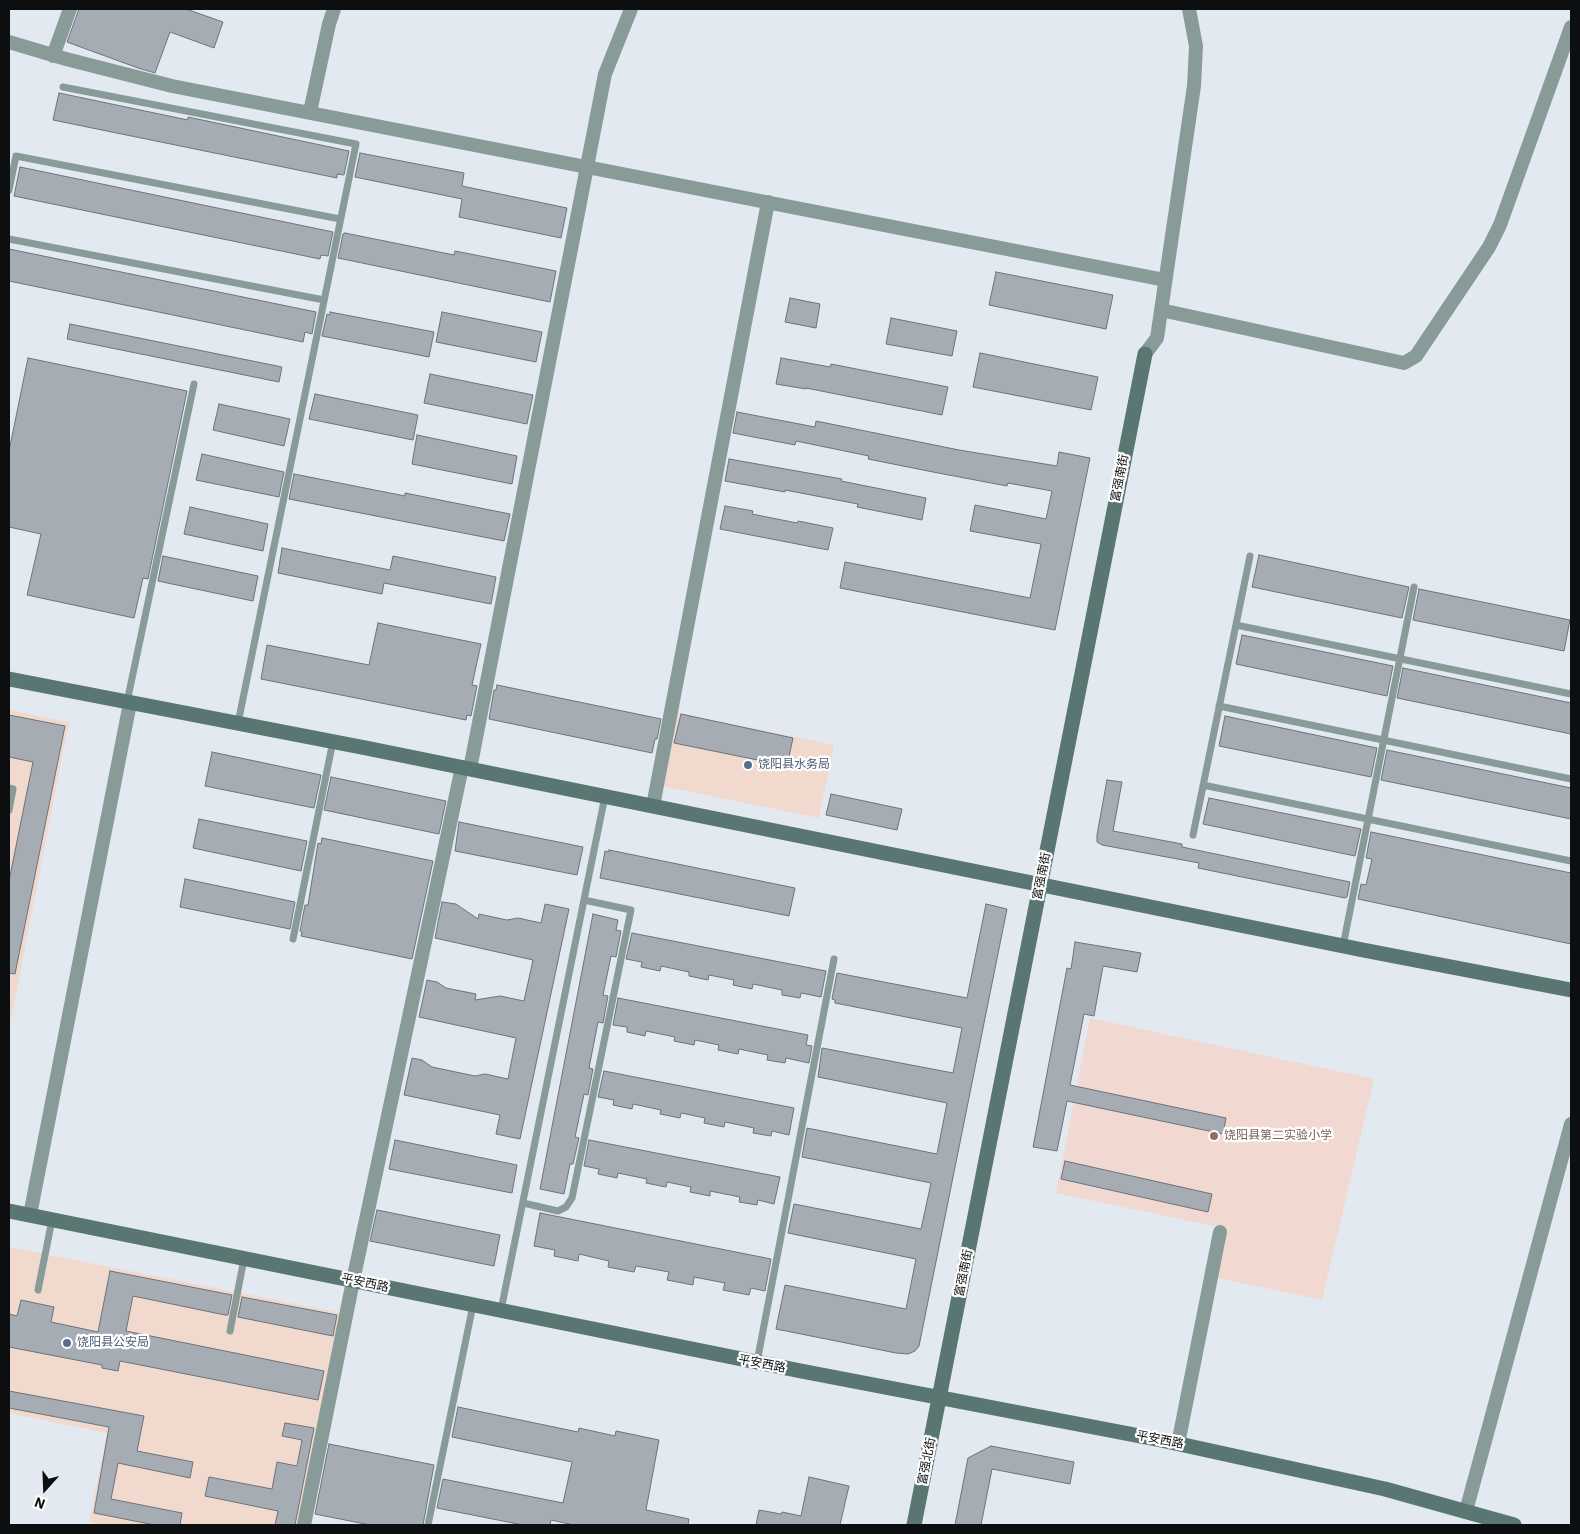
<!DOCTYPE html>
<html>
<head>
<meta charset="utf-8">
<style>
  body { margin:0 }
  #map { position:relative; width:1580px; height:1534px; overflow:hidden; background:#e3e9f1; font-family:"IBM Plex Sans",sans-serif }
  canvas { display:block }
  .frame { position:absolute; inset:0; border:10px solid #0c0e10; pointer-events:none }
  .north { position:absolute; left:20px; top:1464px; width:50px; height:50px; -webkit-text-stroke:4px #fff; paint-order:stroke; rotate:200deg; font-size:14px; font-weight:700; line-height:20px; text-align:center; color:#0c0e10 }
  .north::after { content:''; display:block; margin:auto; width:18px; height:22px; background:#0c0e10; clip-path:polygon(50% 0,100% 100%,50% 72%,0 100%) }
</style>
</head>
<body>
<div id="map">
<canvas width="1580" height="1534"></canvas>
<div class="frame"></div>
<div class="north">N</div>
</div>
<script>
const c = document.querySelector('canvas').getContext('2d');
c.lineJoin = 'round';
function paint(path, color) { c.fillStyle = color; c.fill(path, 'evenodd'); }
const shape = rows => new Path2D(rows.map(r => 'M' + r).join(''));
function trace(path, color, width, dash) { c.strokeStyle = color; c.lineWidth = width; c.lineCap = dash ? 'butt' : 'round'; c.setLineDash(dash || []); c.stroke(path); }
function label(font, color, halo, rows, align = 'center') {
  c.font = font + ' "IBM Plex Sans","Noto Sans SC",sans-serif'; c.lineWidth = 4.5; c.setLineDash([]); c.textBaseline = 'middle'; c.strokeStyle = halo; c.fillStyle = color; for (const [text, x, y, turn = 0] of rows) {
    c.save(); c.translate(x, y); c.rotate((+turn || 0) * Math.PI / 180); c.textAlign = isNaN(turn) ? turn : align; if (halo) c.strokeText(text, 0, 0); c.fillText(text, 0, 0); c.restore();
  }
}
const commercial = shape([
  [9,710,69,722,9,1030],
  [678,713,834,745,819,818,663,786],
  [9,1247,341,1313,299,1525,105,1525,89,1522,107,1433,9,1413]
]);
const education = shape([
  [1090,1018,1374,1079,1322,1300,1218,1278,1228,1229,1056,1193]
]);
const building = shape([
  [79,9,186,9,223,22,214,48,170,32,155,73,138,68,67,42,79,9],
  [59,93,188,120,188,117,349,151,344,175,337,174,337,178,53,120,59,93],
  [360,153,464,173,462,186,567,208,561,238,459,217,462,199,355,177,360,153],
  [20,167,333,232,328,256,321,255,320,259,14,196,20,167],
  [345,233,454,255,455,251,556,271,550,302,338,258,343,234,345,233],
  [9,249,316,312,312,334,305,332,303,342,9,281,9,249],
  [996,272,1113,295,1106,329,989,305,996,272],
  [790,298,820,304,816,328,785,322,790,298],
  [330,312,434,332,429,357,322,336,327,314,330,315,330,312],
  [442,312,542,332,536,362,436,342,442,312],
  [891,318,957,331,952,356,886,344,891,318],
  [70,324,282,367,279,382,67,339,70,324],
  [980,353,1098,377,1091,410,973,387,980,353],
  [28,358,187,391,148,579,143,578,134,618,27,595,41,534,9,527,9,451,28,358],
  [781,358,830,367,831,364,948,387,942,415,806,388,806,389,776,384,781,358],
  [430,374,533,395,527,424,424,403,430,374],
  [315,394,418,415,413,440,309,419,315,394],
  [219,404,290,419,284,446,213,430,219,404],
  [737,412,815,427,816,421,959,450,1057,466,1059,452,1090,458,1055,630,840,588,845,562,1030,598,1041,544,970,531,975,505,1046,519,1052,491,1008,483,1007,486,933,472,868,459,869,456,796,441,795,445,733,433,737,412],
  [417,435,517,456,512,484,412,464,417,435],
  [202,454,284,472,279,497,196,480,202,454],
  [729,459,842,479,841,481,926,498,922,520,857,507,858,504,785,490,785,492,725,481,729,459],
  [294,474,405,496,405,493,510,514,504,541,289,499,294,474],
  [725,506,753,511,752,514,797,523,798,521,833,528,828,550,720,529,725,506],
  [190,507,268,524,263,551,184,534,190,507],
  [282,548,390,570,393,556,496,577,491,604,384,583,382,594,278,573,282,548],
  [1259,555,1409,587,1402,618,1252,587,1259,555],
  [163,556,258,576,253,601,158,581,163,556],
  [1419,589,1570,620,1564,651,1413,620,1419,589],
  [378,623,481,644,472,685,477,686,471,716,467,715,466,720,261,679,267,645,369,665,378,623],
  [1242,635,1393,666,1387,696,1236,664,1242,635],
  [1403,668,1571,703,1571,734,1397,698,1403,668],
  [497,685,661,719,657,739,655,739,652,753,489,719,494,690,496,690,497,685],
  [681,714,793,738,787,766,674,743,681,714],
  [9,715,65,726,15,974,9,973,9,881,33,762,9,757,9,715],
  [1225,716,1377,748,1371,777,1219,746,1225,716],
  [1387,750,1571,788,1571,819,1381,780,1387,750],
  [212,752,321,775,314,808,205,786,212,752],
  [331,777,446,801,439,834,324,810,331,777],
  [1107,780,1122,782,1113,831,1182,844,1182,847,1350,882,1347,897,1345,898,1198,868,1199,863,1102,845,1097,842,1097,835,1107,780],
  [831,794,902,809,897,830,826,815,831,794],
  [1209,798,1361,829,1355,856,1203,824,1209,798],
  [199,819,307,841,301,871,193,848,199,819],
  [459,822,583,847,577,875,455,851,459,822],
  [1371,832,1571,873,1571,944,1358,899,1361,884,1366,885,1372,859,1366,858,1371,832],
  [322,838,433,861,412,959,301,936,302,932,300,931,305,905,308,905,318,843,321,844,322,838],
  [609,850,795,888,789,916,600,878,605,851,609,852,609,850],
  [185,879,295,902,290,929,180,907,185,879],
  [442,902,456,904,478,919,479,914,507,920,518,918,541,923,545,904,569,909,520,1139,496,1134,500,1115,404,1095,412,1058,422,1060,432,1067,475,1076,485,1074,508,1079,516,1038,419,1017,427,980,437,982,446,988,476,994,475,1000,500,996,524,1001,533,960,435,938,442,902],
  [986,904,1007,909,919,1346,915,1351,908,1354,896,1353,776,1329,785,1285,906,1309,916,1259,788,1233,794,1204,921,1229,931,1183,802,1157,807,1128,937,1154,947,1103,818,1077,822,1048,953,1073,962,1028,835,1003,835,1000,832,999,837,973,967,998,986,904],
  [593,914,618,920,616,930,621,931,616,957,611,956,603,995,608,996,603,1023,598,1022,589,1068,593,1069,588,1095,584,1094,575,1137,579,1138,573,1164,570,1164,564,1194,540,1189,593,914],
  [632,933,826,971,821,997,801,993,800,998,782,995,782,990,753,984,752,989,733,985,734,980,709,975,708,980,689,976,689,972,661,966,660,971,641,967,642,962,626,959,632,933],
  [1075,942,1141,953,1137,972,1103,966,1094,1016,1084,1014,1070,1085,1226,1118,1223,1134,1067,1101,1057,1151,1033,1147,1067,968,1071,969,1075,942],
  [618,998,808,1035,806,1045,812,1046,809,1063,786,1058,785,1063,767,1060,768,1055,739,1049,738,1054,718,1050,719,1045,695,1040,694,1045,674,1041,675,1037,646,1031,645,1036,627,1032,627,1027,613,1025,618,998],
  [604,1071,794,1108,789,1135,772,1131,771,1136,753,1133,754,1128,725,1122,724,1127,704,1123,705,1118,681,1113,680,1118,660,1114,661,1110,633,1104,632,1109,613,1105,614,1100,598,1097,604,1071],
  [395,1140,517,1165,512,1193,389,1169,395,1140],
  [589,1140,780,1177,774,1204,758,1200,757,1205,739,1202,740,1197,710,1191,710,1196,690,1192,691,1187,667,1182,666,1187,646,1183,647,1179,618,1173,617,1178,598,1174,599,1169,584,1166,589,1140],
  [1065,1161,1212,1194,1208,1212,1061,1179,1065,1161],
  [377,1210,500,1235,494,1266,370,1241,377,1210],
  [540,1213,771,1259,765,1291,751,1288,749,1295,723,1290,725,1283,694,1277,693,1285,667,1280,669,1272,636,1266,634,1272,608,1267,609,1261,579,1254,578,1261,554,1256,555,1250,534,1246,540,1213],
  [110,1271,232,1295,228,1315,225,1315,133,1296,126,1331,324,1371,318,1400,120,1361,118,1371,102,1368,102,1365,9,1347,9,1314,17,1316,21,1300,54,1307,51,1322,98,1332,110,1271],
  [242,1297,337,1315,333,1336,238,1317,242,1297],
  [9,1391,144,1416,137,1451,193,1462,190,1478,118,1463,111,1499,182,1513,180,1525,155,1525,94,1513,109,1427,9,1408,9,1391],
  [458,1407,578,1432,579,1428,615,1436,616,1431,659,1440,646,1510,689,1519,688,1525,574,1525,551,1520,550,1525,523,1525,437,1508,443,1479,563,1503,572,1462,452,1437,458,1407],
  [285,1423,314,1428,295,1525,275,1525,278,1511,205,1496,209,1477,272,1489,277,1462,297,1466,302,1440,282,1436,285,1423],
  [329,1444,434,1465,423,1525,370,1525,315,1514,329,1444],
  [991,1446,1074,1462,1070,1484,992,1469,981,1525,955,1525,968,1458,991,1446],
  [809,1477,849,1486,840,1525,756,1525,759,1510,781,1514,782,1512,801,1516,809,1477]
]);
const lane = shape([
  [63,87,356,144,238,723],
  [9,190,16,156,340,219],
  [9,239,324,300],
  [1236,625,1571,694],
  [127,702,194,384],
  [1219,706,1571,779],
  [1203,785,1571,861],
  [9,788,13,789,9,810],
  [1193,835,1250,556],
  [293,939,333,741],
  [1343,946,1414,587],
  [523,1203,558,1211,566,1207,572,1198,631,910,584,900],
  [38,1290,52,1220],
  [501,1310,605,796],
  [230,1331,244,1259],
  [757,1362,834,959],
  [428,1525,473,1305]
]);
const street = shape([
  [9,42,66,59,172,86,1165,280],
  [53,56,70,9],
  [310,112,329,24,334,9],
  [1161,310,1404,363,1416,356,1489,247,1500,225,1571,27],
  [1145,354,1157,338,1194,86,1196,46,1189,9],
  [470,769,605,74,631,9],
  [653,806,768,202],
  [30,1215,130,703],
  [1178,1444,1220,1232],
  [1466,1511,1571,1124],
  [304,1525,353,1281,462,767]
]);
const secondary = shape([
  [9,679,366,748,1363,950,1571,990],
  [9,1211,801,1371,1161,1440,1385,1489,1514,1525],
  [914,1525,1145,354]
]);
const markers = [
  [748,765,5,"#5c6f8a"],
  [1214,1136,5,"#8d6e63"],
  [67,1343,5,"#5c6f8a"]
];
const streetNames = [
  ["富强南街",1120,478,-79],
  ["富强南街",1042,876,-79],
  ["富强南街",964,1273,-79],
  ["平安西路",365,1283,12],
  ["平安西路",762,1364,11],
  ["平安西路",1160,1440,11],
  ["富强北街",927,1461,-79]
];
const serviceNames = [
  ["饶阳县水务局",758,765],
  ["饶阳县公安局",77,1343]
];
const educationNames = [
  ["饶阳县第二实验小学",1224,1136]
];
paint(commercial, '#f1d9ce');
paint(education, '#f1d8d0');
paint(building, '#a6acb4');
trace(building, '#6d737a', 1);
trace(lane, '#889b98', 7);
trace(street, '#889b98', 14);
trace(secondary, '#597672', 15);
for (const [x, y, r, color] of markers) { const dot = new Path2D(); dot.arc(x, y, r, 0, 2 * Math.PI); c.fillStyle = color; c.fill(dot); trace(dot, '#fff', 2); }
label('12px', '#0c0e10', '#fff', streetNames);
label('12px', '#4e5e75', '#fff', serviceNames, 'left');
label('12px', '#785e54', '#fff', educationNames, 'left');
</script>
</body>
</html>
